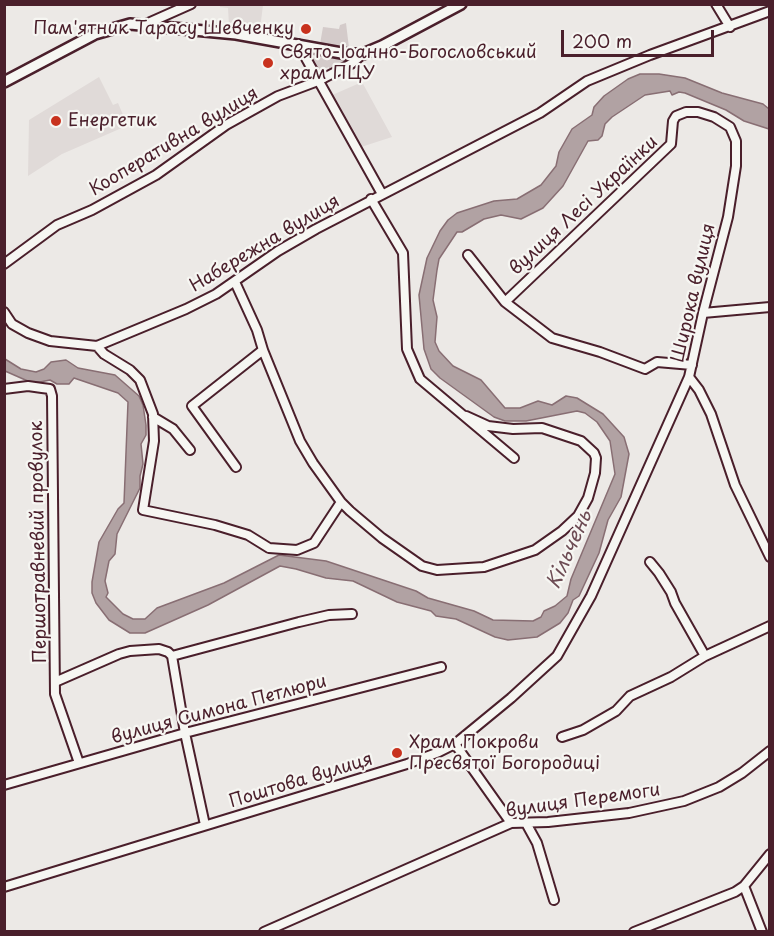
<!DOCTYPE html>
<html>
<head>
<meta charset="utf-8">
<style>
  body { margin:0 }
  #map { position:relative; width:774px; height:936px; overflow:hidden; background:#ece9e6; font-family:"Playpen Sans",sans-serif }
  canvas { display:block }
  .frame { position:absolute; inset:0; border:6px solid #4a1f2b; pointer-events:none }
  .scale { position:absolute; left:561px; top:30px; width:153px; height:27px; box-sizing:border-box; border:3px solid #4a1f2b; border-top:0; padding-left:8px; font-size:18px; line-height:21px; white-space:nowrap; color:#4a1f2b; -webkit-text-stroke:4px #f6f6f2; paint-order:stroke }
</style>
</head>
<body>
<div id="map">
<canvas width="774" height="936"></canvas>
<div class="frame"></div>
<div class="scale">200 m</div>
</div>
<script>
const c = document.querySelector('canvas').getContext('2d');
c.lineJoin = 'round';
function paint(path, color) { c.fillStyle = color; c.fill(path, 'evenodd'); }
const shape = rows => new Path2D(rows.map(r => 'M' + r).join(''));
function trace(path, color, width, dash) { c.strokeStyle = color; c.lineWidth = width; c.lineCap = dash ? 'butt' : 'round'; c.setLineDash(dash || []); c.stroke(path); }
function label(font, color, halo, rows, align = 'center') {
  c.font = font + ' "Playpen Sans",sans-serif'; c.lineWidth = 4.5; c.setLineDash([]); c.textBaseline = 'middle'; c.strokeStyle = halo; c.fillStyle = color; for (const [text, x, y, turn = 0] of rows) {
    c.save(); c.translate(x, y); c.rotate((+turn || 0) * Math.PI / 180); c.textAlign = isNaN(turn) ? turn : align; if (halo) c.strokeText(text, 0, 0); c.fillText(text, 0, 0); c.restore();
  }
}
const built = shape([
  [220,5,263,5,260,29,229,25,228,8,220,7],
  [99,77,113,105,118,103,126,122,122,124,124,127,62,154,28,176,29,120],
  [362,82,392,137,361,147,330,96]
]);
const green = shape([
  [346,23,349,48,320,44,323,27,339,29,340,25],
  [315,55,323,55,348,62,322,77,319,73,329,71,329,67,318,71,312,59]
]);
const water = shape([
  [640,74,659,74,685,78,722,93,763,104,769,109,769,129,744,121,726,110,685,93,679,92,672,95,670,91,645,95,612,117,605,124,602,136,598,140,588,141,563,186,543,208,521,219,501,215,484,219,462,232,457,232,439,259,437,270,433,300,437,317,435,342,439,351,453,366,481,380,505,408,520,408,538,401,552,405,566,396,577,398,603,414,624,437,629,454,621,497,608,520,599,553,579,596,573,600,568,613,560,623,537,637,508,640,495,637,456,619,436,616,431,611,397,602,353,581,326,578,296,569,280,566,208,605,145,633,130,633,109,620,96,603,92,593,92,582,99,542,118,509,124,503,128,402,118,393,74,378,69,384,57,384,50,380,40,382,30,382,5,371,5,359,21,369,36,372,44,369,51,362,66,360,78,368,115,375,139,396,143,405,146,425,146,435,141,444,143,464,140,476,140,488,117,534,115,554,109,561,105,581,108,593,106,597,123,614,133,619,145,619,157,608,224,583,279,555,326,561,416,591,428,598,474,611,493,620,533,621,541,617,544,611,555,606,567,596,571,579,615,474,610,441,597,422,585,413,577,411,526,421,505,421,494,417,440,378,431,369,424,349,419,295,427,258,440,231,448,220,457,213,494,201,517,199,541,185,556,166,559,152,572,129,592,115,594,107,604,96,628,79,640,74]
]);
const minor = shape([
  [716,4,730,27],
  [146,24,191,4],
  [298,44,382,194],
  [371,199,403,253,407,349,420,379,514,458],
  [468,255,505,302,552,338,600,352,645,369,657,362,692,365],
  [4,264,57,225,92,210,156,175,226,125,278,96,318,81,351,64,363,54],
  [235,282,257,330,263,350,300,441,313,463,341,502,350,511,382,538,422,566,437,570,484,567,535,550,562,531,578,516,588,498,595,473,596,458,594,453,581,441,542,428,513,429,488,426,466,416],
  [4,312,12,324,28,333,50,341,97,346,186,309,216,294,278,251,316,229,540,113,587,81,650,55,770,11],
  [703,313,770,307],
  [97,346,104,354,130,370,140,380,153,414,154,441,143,510,215,525,248,535,269,548,297,550,314,543,341,502],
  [689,377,699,390,711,414,735,485,770,557],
  [4,389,28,386,42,388,50,389,52,396,55,694,79,763],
  [153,417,173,429,190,450],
  [236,467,192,406,263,350],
  [650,562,659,573,671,592,675,603,705,656],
  [172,656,185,733,205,825],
  [55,682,119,654,130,651,159,649,168,652,172,656,299,622,329,615,352,614],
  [562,737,583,730,616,711,630,696,671,677,705,656,770,626],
  [455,744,511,823],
  [4,785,185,733,441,667],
  [526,823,537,843,554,900],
  [744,886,762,932],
  [4,887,407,764,439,752,455,744,511,698,557,656,591,596,689,377,703,313,728,217,736,166,736,141,730,127,714,117,698,112,686,112,676,116,673,121,671,144,505,302],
  [264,932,511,823,548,822,629,813,684,801,719,787,742,773,770,751],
  [634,932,735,892,744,886,770,854]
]);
const major = shape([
  [4,82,95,34,130,24,236,34,347,54,363,54,382,46,461,4]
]);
const markers = [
  [306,29,6,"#c8321e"],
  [268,63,6,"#c8321e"],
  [56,121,6,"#c8321e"],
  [397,753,6,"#c8321e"]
];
const poiNames = [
  ["Пам'ятник Тарасу Шевченку",294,29,"right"],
  ["Свято-Іоанно-Богословський",280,53],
  ["храм ПЦУ",280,74],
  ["Енергетик",68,121],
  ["Храм Покрови",409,743],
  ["Пресвятої Богородиці",409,764]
];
const streetNames = [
  ["Кооперативна вулиця",174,142,-31],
  ["вулиця Лесі Українки",584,206,-43],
  ["Набережна вулиця",265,244,-31],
  ["Широка вулиця",694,293,-77],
  ["Першотравневий провулок",39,542,-91],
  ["вулиця Симона Петлюри",219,710,-15],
  ["Поштова вулиця",301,781,-17],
  ["вулиця Перемоги",583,801,-8]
];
const waterNames = [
  ["Кільчень",570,550,-66]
];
paint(built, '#e0dad8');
paint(green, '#d4cbca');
paint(water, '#b1a2a3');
trace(water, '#886e73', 1.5);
trace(minor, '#4a1f2b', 12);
trace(major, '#4a1f2b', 14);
trace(minor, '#f6f6f2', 8);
trace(major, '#f6f6f2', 9);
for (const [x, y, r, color] of markers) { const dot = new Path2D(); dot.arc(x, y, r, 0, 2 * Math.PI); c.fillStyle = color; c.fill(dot); trace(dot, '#f6f6f2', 2); }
label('18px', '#4a1f2b', '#f6f6f2', poiNames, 'left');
label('18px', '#4a1f2b', '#f6f6f2', streetNames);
label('italic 20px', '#6e4d55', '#f6f6f2', waterNames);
</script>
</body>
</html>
